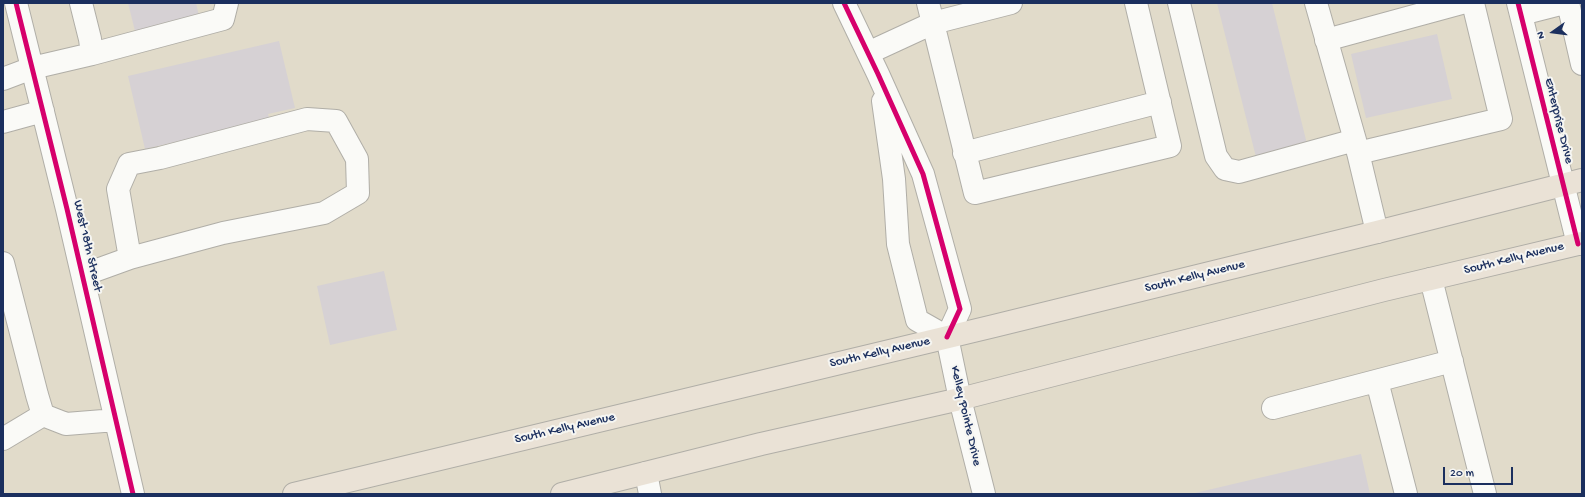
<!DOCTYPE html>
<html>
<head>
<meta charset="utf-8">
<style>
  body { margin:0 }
  #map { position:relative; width:1585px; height:497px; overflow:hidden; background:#e1dbca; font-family:"Gochi Hand",sans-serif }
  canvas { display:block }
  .frame { position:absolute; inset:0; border:4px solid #1b2f5e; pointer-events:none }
  .north { position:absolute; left:1533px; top:12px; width:40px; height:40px; -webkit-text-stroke:3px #f6f6f2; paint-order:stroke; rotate:256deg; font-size:11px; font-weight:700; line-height:16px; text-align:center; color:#1b2f5e }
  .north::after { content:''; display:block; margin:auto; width:14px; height:18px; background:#1b2f5e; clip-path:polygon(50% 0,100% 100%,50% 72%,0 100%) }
  .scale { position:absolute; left:1443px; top:467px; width:70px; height:18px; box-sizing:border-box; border:2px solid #1b2f5e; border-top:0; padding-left:5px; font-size:12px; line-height:14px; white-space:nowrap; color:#1b2f5e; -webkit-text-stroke:3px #f6f6f2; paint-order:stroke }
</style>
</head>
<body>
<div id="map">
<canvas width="1585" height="497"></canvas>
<div class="frame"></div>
<div class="north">N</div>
<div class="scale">20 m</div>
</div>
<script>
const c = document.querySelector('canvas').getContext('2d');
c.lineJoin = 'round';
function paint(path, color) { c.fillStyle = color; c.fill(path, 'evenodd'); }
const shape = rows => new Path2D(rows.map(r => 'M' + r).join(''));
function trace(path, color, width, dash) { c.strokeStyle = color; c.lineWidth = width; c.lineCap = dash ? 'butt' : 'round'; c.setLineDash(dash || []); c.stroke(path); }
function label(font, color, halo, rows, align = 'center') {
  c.font = font + ' "Gochi Hand",sans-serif'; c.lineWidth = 4; c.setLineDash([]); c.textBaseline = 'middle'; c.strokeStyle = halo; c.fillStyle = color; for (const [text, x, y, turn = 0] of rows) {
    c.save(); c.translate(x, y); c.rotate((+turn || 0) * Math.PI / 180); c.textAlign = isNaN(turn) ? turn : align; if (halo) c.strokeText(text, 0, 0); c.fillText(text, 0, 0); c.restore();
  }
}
const building = shape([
  [128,3,196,3,199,16,135,31],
  [1217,3,1272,3,1307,144,1256,157],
  [1437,34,1452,99,1366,118,1351,54],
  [279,41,295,108,268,114,270,120,145,149,128,76],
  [384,271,397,330,330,345,317,286],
  [1361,454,1370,494,1195,494,1195,493]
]);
const minor = shape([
  [16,3,67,209,133,494],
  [844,3,878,74,923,174,960,309,947,337],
  [928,3,975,193,1170,146,1136,3],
  [1179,3,1216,156,1225,169,1239,172,1355,140],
  [1316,3,1355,140,1377,232],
  [1518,3,1578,244],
  [1568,3,1582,64],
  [1521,14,1564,3],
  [1326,40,1462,3],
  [868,53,933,23,1011,3],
  [92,54,223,19,227,3],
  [3,79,32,68,92,54,90,39,81,3],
  [883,101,894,179,898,244,917,320,947,337],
  [3,122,43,111],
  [964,153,1160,102],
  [1358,153,1501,119,1473,3],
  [3,263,37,395,43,415,66,424,116,420],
  [83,275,130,258,223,233,324,213,358,193,357,159,336,121,307,119,160,158,129,164,118,189,130,258],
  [1431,279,1485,494],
  [947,337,960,399,984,494],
  [1377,381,1406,494],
  [1273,408,1452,361],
  [3,439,43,415],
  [646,473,650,494]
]);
const major = shape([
  [294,494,994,326,1377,232,1582,180],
  [562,494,761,444,960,399,1384,290,1582,243]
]);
const cycleway = shape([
  [16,3,67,209,133,494],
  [844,3,878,74,923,174,960,309,947,337],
  [1518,3,1578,244]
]);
const streetNames = [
  ["Enterprise Drive",1558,121,76],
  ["West 18th Street",87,246,77],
  ["South Kelly Avenue",1514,259,-14],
  ["South Kelly Avenue",1195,277,-14],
  ["South Kelly Avenue",880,353,-13],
  ["Kelley Pointe Drive",965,416,77],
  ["South Kelly Avenue",565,429,-13]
];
paint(building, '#d6d1d4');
trace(minor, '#b0aea7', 24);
trace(major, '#b0aea7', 24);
trace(minor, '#fafaf7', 22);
trace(major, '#eae2d6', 22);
trace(cycleway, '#d6006c', 5);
label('13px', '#1b2f5e', '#f6f6f2', streetNames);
</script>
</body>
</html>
